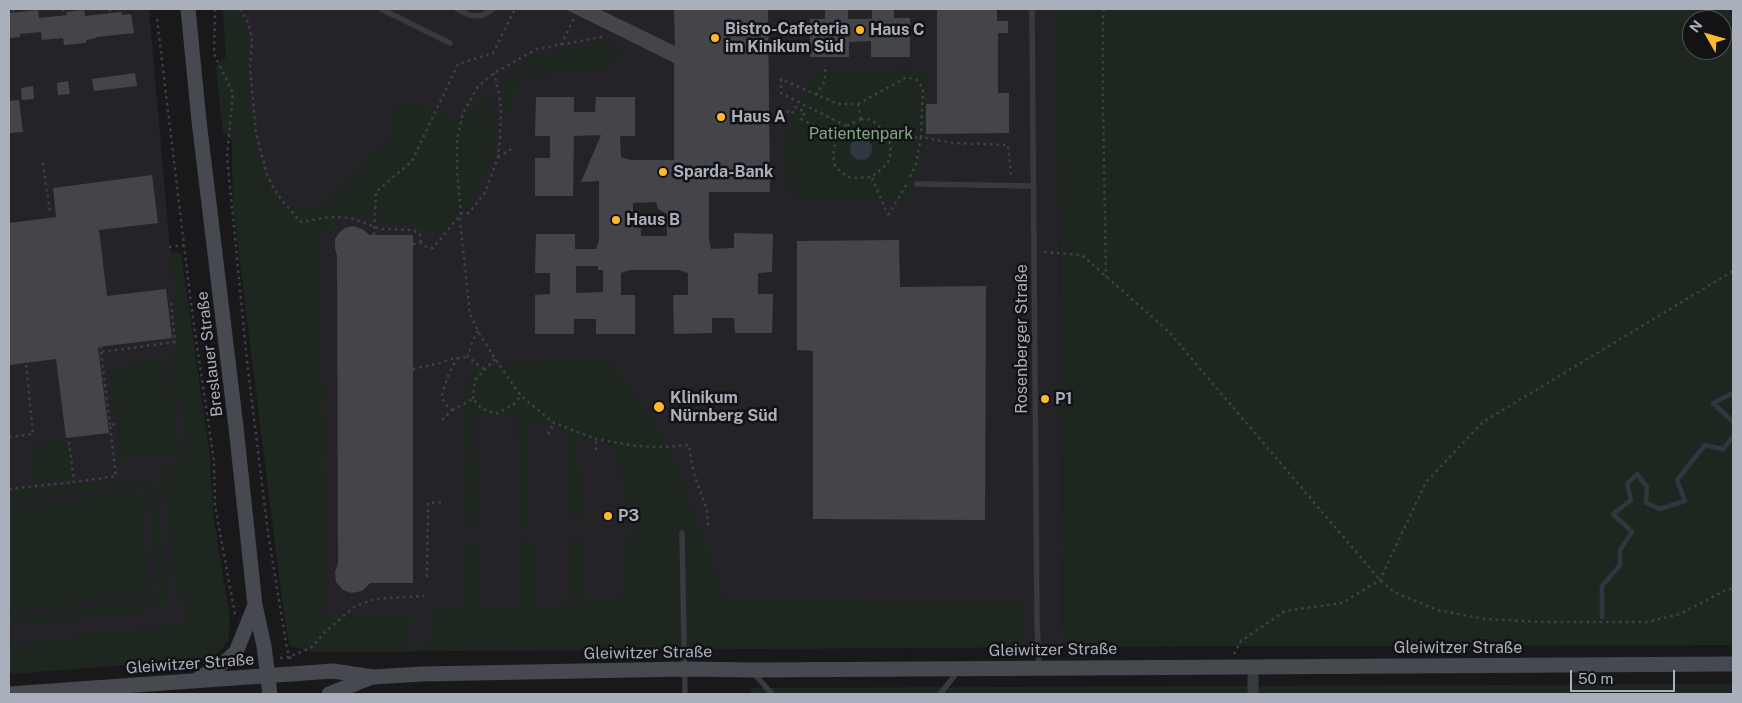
<!DOCTYPE html>
<html>
<head>
<meta charset="utf-8">
<style>
  body { margin:0 }
  #map { position:relative; width:1742px; height:703px; overflow:hidden; background:#19191b; font-family:"Public Sans",sans-serif }
  canvas { display:block }
  .frame { position:absolute; inset:0; border:10px solid #aaafbc; pointer-events:none }
  .north { position:absolute; left:1682px; top:10px; width:50px; height:50px; box-sizing:border-box; background:#131316; border:1px solid #4f5158; border-radius:50%; rotate:308deg; font-size:14px; font-weight:700; line-height:20px; text-align:center; color:#aaafbc }
  .north::after { content:''; display:block; margin:auto; width:18px; height:22px; background:#ffb92d; clip-path:polygon(50% 0,100% 100%,50% 72%,0 100%) }
  .scale { position:absolute; left:1570px; top:670px; width:105px; height:22px; box-sizing:border-box; border:2px solid #aaafbc; border-top:0; padding-left:6px; font-size:15px; line-height:18px; white-space:nowrap; color:#aaafbc; -webkit-text-stroke:4px #131316; paint-order:stroke }
</style>
</head>
<body>
<div id="map">
<canvas width="1742" height="703"></canvas>
<div class="frame"></div>
<div class="north">N</div>
<div class="scale">50 m</div>
</div>
<script>
const c = document.querySelector('canvas').getContext('2d');
c.lineJoin = 'round';
function paint(path, color) { c.fillStyle = color; c.fill(path, 'evenodd'); }
const shape = rows => new Path2D(rows.map(r => 'M' + r).join(''));
function trace(path, color, width, dash) { c.strokeStyle = color; c.lineWidth = width; c.lineCap = dash ? 'butt' : 'round'; c.setLineDash(dash || []); c.stroke(path); }
function label(font, color, halo, rows, align = 'center') {
  c.font = font + ' "Public Sans",sans-serif'; c.lineWidth = 5; c.setLineDash([]); c.textBaseline = 'middle'; c.strokeStyle = halo; c.fillStyle = color; for (const [text, x, y, turn = 0] of rows) {
    c.save(); c.translate(x, y); c.rotate((+turn || 0) * Math.PI / 180); c.textAlign = isNaN(turn) ? turn : align; if (halo) c.strokeText(text, 0, 0); c.fillText(text, 0, 0); c.restore();
  }
}
const built = shape([
  [9,9,149,9,170,249,228,641,213,658,9,674],
  [223,9,1057,9,1063,647,314,652,290,646,283,607,233,207,232,140,223,132,216,66,226,57]
]);
const green = shape([
  [223,9,230,9,243,18,254,133,267,183,283,204,314,210,389,139,399,99,459,119,491,87,494,150,473,200,442,233,373,219,353,210,322,235,324,616,411,618,411,648,428,648,433,605,464,606,466,542,482,542,482,609,520,610,519,540,533,540,535,607,571,604,571,539,586,538,585,600,623,598,625,540,636,539,634,511,624,511,618,450,577,436,582,521,572,521,566,432,529,418,530,527,520,526,516,415,475,415,479,525,465,525,463,416,467,376,478,365,610,361,667,440,727,602,1026,604,1026,646,314,652,290,646,283,607,233,207,232,140,223,132,216,66,226,57],
  [1057,9,1733,9,1733,645,1063,647],
  [1692,20,1722,20,1722,50,1692,50],
  [593,44,611,44,626,51,613,63,591,71,525,77,514,91,513,113,505,113,504,75,539,56],
  [925,69,925,147,905,200,787,196,786,132,817,70],
  [170,250,181,254,210,456,213,514,230,619,228,641,213,658,9,674,9,645,188,623,187,603,175,594,161,470,186,450,170,349,179,348],
  [168,360,180,452,121,459,109,367],
  [67,441,71,479,34,484,29,446],
  [135,477,150,480,157,491,168,589,166,601,156,609,12,627,9,626,9,615,13,616,152,599,157,596,158,589,147,494,143,487,136,486,9,502,9,492],
  [140,491,152,594,10,612,9,600,9,507],
  [1733,684,1733,694,751,694,751,688]
]);
const water = shape([
  '850 149a11 11 0 1 1 22 0a11 11 0 1 1-22 0Z'
]);
const stream = shape([
  [1733,393,1713,403,1733,422],
  [1602,617,1602,586,1620,565,1620,550,1632,532,1613,514,1631,500,1627,484,1637,474,1647,487,1646,503,1660,509,1685,501,1677,480,1705,445,1723,449,1733,437]
]);
const building = shape([
  [565,9,599,9,675,46,674,9,768,9,770,192,709,192,709,239,711,249,734,248,734,233,773,234,772,272,758,273,758,294,773,294,772,333,735,333,734,318,712,318,712,333,674,334,673,295,688,295,688,273,678,270,630,270,621,273,621,295,635,295,635,334,596,334,596,319,574,319,574,334,535,334,535,295,550,294,550,273,535,273,536,234,575,234,575,249,596,249,599,240,599,181,581,182,601,135,574,136,573,196,535,196,535,158,550,158,550,136,535,136,536,97,574,97,574,112,595,112,596,97,635,97,635,136,620,136,621,157,631,160,674,160,674,63],
  [656,202,658,209,667,214,667,236,641,236,641,228,633,227,633,203],
  [576,266,598,266,598,270,603,270,603,292,576,293],
  [825,9,848,9,848,19,872,19,872,9,894,9,894,18,910,18,910,57,871,57,871,41,849,42,849,57,810,57,810,19,825,19],
  [937,9,997,9,997,21,1008,21,1008,33,998,33,998,93,1009,93,1009,133,926,134,926,104,937,104],
  [38,10,39,18,67,15,66,12,84,10,85,16,121,12,122,15,131,14,134,33,96,37,96,38,86,40,86,43,64,45,63,38,42,40,41,32,20,34,20,37,9,38,9,13],
  [135,73,137,86,94,91,92,79],
  [68,81,70,94,58,95,57,83],
  [33,86,34,99,22,100,21,88],
  [19,100,23,132,9,133,9,101],
  [152,175,158,223,99,230,107,296,166,289,172,338,98,347,109,433,66,438,56,359,9,365,9,223,56,217,53,188],
  [354,226,364,230,369,235,413,235,413,583,370,583,362,591,351,593,343,590,336,582,335,572,338,563,337,255,335,249,335,239,339,233,345,228],
  [899,240,900,287,986,286,985,520,813,519,813,351,797,350,797,241]
]);
const path = shape([
  [13,9,13,12],
  [63,9,63,15],
  [96,9,107,9],
  [110,9,110,13],
  [215,9,214,54,233,93,227,156,247,361,268,533,287,649,291,660],
  [240,9,249,24,252,41,250,66,256,133,267,174,274,189,284,203,301,222,329,217,351,218,380,229,413,230,420,234,421,243],
  [1104,9,1103,16,1103,108,1106,277],
  [157,19,192,312,214,461,215,506,235,614],
  [602,37,537,49,494,73,484,81,477,88,463,113,457,139,457,171,461,214,460,221,470,314,478,331,495,359,521,396,554,423,596,439,637,446,661,447,689,445,693,471,707,510,708,527],
  [561,45,574,18],
  [816,95,825,81,825,65],
  [858,104,861,119],
  [781,108,792,114,795,107,805,112,801,119,836,137],
  [861,119,872,120,882,129,888,137,891,151,888,163,872,177,858,178,847,177,835,166,833,155,836,137,846,126,861,119],
  [846,126,781,93,781,79,838,104,858,104,907,77,917,80,923,88,921,137,953,143,1008,145,1011,176],
  [889,142,921,137,916,164,910,177],
  [498,157,515,147],
  [43,163,50,212],
  [872,178,888,215],
  [888,215,907,184],
  [374,235,376,192,412,161,458,64,493,53,515,9],
  [413,244,421,243,428,248,433,248,461,214,469,213,486,191,498,157,500,139,501,110,499,94,494,73],
  [169,247,184,245],
  [1044,252,1082,255,1169,332,1380,580,1394,592,1437,610,1485,619,1544,622,1647,622,1680,614,1724,591,1733,588],
  [478,331,472,342,468,357,485,370],
  [100,340,101,352,175,342,171,302],
  [101,352,110,425],
  [413,369,440,363,451,359,468,357],
  [473,399,475,380,495,359],
  [452,410,473,399,481,408,496,414,514,404,521,396],
  [442,420,452,410,444,403,442,395,448,376,457,358],
  [548,434,554,423],
  [9,437,33,434,26,363],
  [69,442,74,482,116,476,110,425,117,424],
  [596,450,596,439],
  [9,489,74,482],
  [427,577,428,503,444,502],
  [1234,654,1241,641,1285,611,1342,603,1380,580,1426,482,1483,422,1733,271],
  [280,658,289,657,312,647,325,632,354,607,374,599,424,596]
]);
const lane = shape([
  [381,9,450,43],
  [457,9,469,15,481,16,493,9],
  [1032,9,1037,622,1039,667],
  [917,184,1034,186],
  [682,533,685,694],
  [755,673,758,678,772,694],
  [940,694,959,670]
]);
const street = shape([
  [1253,694,1253,666]
]);
const secondary = shape([
  [188,9,199,121,236,427,255,605,264,646,270,694],
  [198,679,226,661,236,652,255,605],
  [9,694,333,671,373,677,422,674,686,669,754,670,1733,664],
  [329,694,372,677]
]);
const markers = [
  [860,30,5,"#ffb92d"],
  [715,38,5,"#ffb92d"],
  [721,117,5,"#ffb92d"],
  [663,172,5,"#ffb92d"],
  [616,220,5,"#ffb92d"],
  [1045,399,5,"#ffb92d"],
  [659,407,6,"#ffb92d"],
  [608,516,5,"#ffb92d"]
];
const poiNames = [
  ["Bistro-Cafeteria",725,29],
  ["im Kinikum Süd",725,47],
  ["Haus C",870,30],
  ["Haus A",731,117],
  ["Sparda-Bank",673,172],
  ["Haus B",626,220],
  ["Klinikum",670,398],
  ["Nürnberg Süd",670,416],
  ["P1",1055,399],
  ["P3",618,516]
];
const parkNames = [
  ["Patientenpark",861,134]
];
const streetNames = [
  ["Rosenberger Straße",1022,339,-90],
  ["Breslauer Straße",210,354,-97],
  ["Gleiwitzer Straße",1458,648],
  ["Gleiwitzer Straße",1053,650,-1],
  ["Gleiwitzer Straße",648,653,-1],
  ["Gleiwitzer Straße",190,664,-4]
];
paint(built, '#242428');
paint(green, '#1e271f');
paint(water, '#2d3840');
trace(stream, '#2d3840', 4.5);
paint(building, '#44444b');
trace(path, '#3f4147', 2.5, [2.5, 4]);
trace(lane, '#393a40', 5.5);
trace(street, '#393a40', 11);
trace(secondary, '#474951', 15);
for (const [x, y, r, color] of markers) { const dot = new Path2D(); dot.arc(x, y, r, 0, 2 * Math.PI); c.fillStyle = color; c.fill(dot); trace(dot, '#131316', 2); }
label('bold 16px', '#aaafbc', '#131316', poiNames, 'left');
label('16px', '#80a882', '#131316', parkNames);
label('16px', '#aaafbc', '#131316', streetNames);
</script>
</body>
</html>
